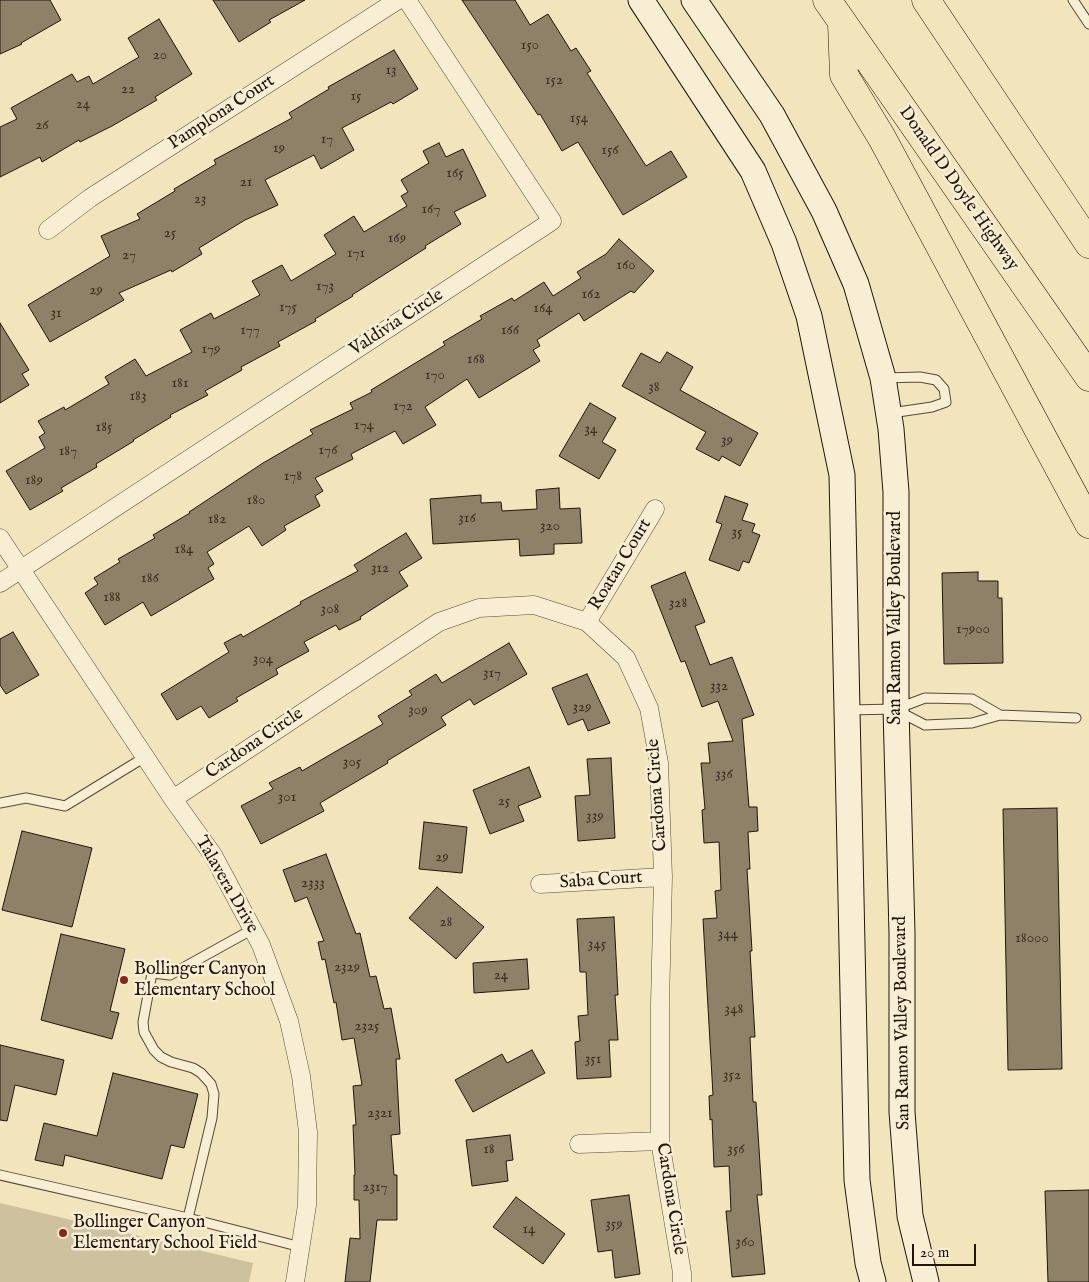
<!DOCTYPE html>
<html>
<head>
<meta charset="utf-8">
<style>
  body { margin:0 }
  #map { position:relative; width:1089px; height:1282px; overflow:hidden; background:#f2e5bb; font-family:"IM FELL English",serif }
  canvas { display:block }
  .scale { position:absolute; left:912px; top:1244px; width:64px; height:22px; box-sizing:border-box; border:2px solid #21150f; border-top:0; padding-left:6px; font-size:15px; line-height:18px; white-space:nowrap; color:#21150f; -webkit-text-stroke:4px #f7eed3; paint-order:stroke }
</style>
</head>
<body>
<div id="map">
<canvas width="1089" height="1282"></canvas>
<div class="scale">20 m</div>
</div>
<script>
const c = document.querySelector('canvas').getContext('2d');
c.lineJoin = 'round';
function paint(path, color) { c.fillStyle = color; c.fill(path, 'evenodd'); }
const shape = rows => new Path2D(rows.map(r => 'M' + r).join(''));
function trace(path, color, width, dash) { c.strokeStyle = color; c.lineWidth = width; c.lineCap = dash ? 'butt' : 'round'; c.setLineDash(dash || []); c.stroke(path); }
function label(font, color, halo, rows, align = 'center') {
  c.font = font + ' "IM FELL English",serif'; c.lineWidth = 5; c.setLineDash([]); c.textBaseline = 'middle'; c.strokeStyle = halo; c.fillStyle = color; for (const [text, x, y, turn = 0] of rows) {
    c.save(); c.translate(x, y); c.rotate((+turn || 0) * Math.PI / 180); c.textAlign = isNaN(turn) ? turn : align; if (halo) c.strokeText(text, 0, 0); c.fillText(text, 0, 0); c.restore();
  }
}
const green = shape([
  [0,1203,253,1263,249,1282,0,1282]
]);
const building = shape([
  [0,0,50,0,61,20,21,43,22,44,0,54,0,0],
  [213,0,305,0,269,20,271,22,239,42,213,0],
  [462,0,515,0,530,25,548,14,571,51,576,48,591,71,587,73,646,166,671,151,687,177,623,215,578,142,562,151,540,114,538,115,462,0],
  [159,19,192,74,155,97,157,100,112,126,80,142,79,140,42,162,40,157,0,177,0,127,17,119,11,108,72,74,77,82,89,76,93,84,139,57,128,38,159,19],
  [394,50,418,89,393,104,391,102,342,128,354,150,321,169,314,155,265,180,278,205,245,220,199,248,202,254,172,272,171,270,119,293,124,300,50,342,28,305,110,256,101,236,140,219,137,214,175,191,174,189,216,164,214,160,292,118,289,113,329,89,328,87,394,50],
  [439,143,446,157,463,149,486,196,454,212,461,224,425,246,426,248,352,295,353,296,315,319,316,321,278,342,280,346,241,367,242,370,205,391,208,395,170,415,171,417,133,440,134,441,96,464,97,467,61,488,63,491,30,510,6,471,45,448,39,437,45,433,38,421,64,407,65,410,109,384,105,377,135,359,146,376,192,352,180,330,211,313,214,319,260,295,252,281,282,265,291,281,336,254,324,235,354,216,364,232,407,206,401,196,408,192,401,180,429,163,423,151,439,143],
  [619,239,654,271,634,293,631,291,584,321,579,313,537,340,540,346,533,350,540,361,479,398,467,379,425,407,436,425,403,444,395,431,351,454,353,459,315,478,323,491,315,496,320,506,284,526,286,530,262,546,249,526,207,552,214,564,208,568,214,579,151,616,143,602,105,625,85,593,98,584,94,578,120,562,118,559,155,538,153,535,190,513,189,512,263,463,313,434,310,430,353,409,350,403,372,392,371,390,445,345,443,342,482,319,480,316,512,298,514,301,544,282,553,296,581,278,577,272,606,254,619,239],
  [0,323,29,370,22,374,29,385,0,403,0,323],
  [667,352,693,367,680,390,758,433,740,466,722,456,719,461,696,449,706,432,622,386,641,353,660,363,667,352],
  [590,403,616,418,602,442,616,450,599,479,559,456,590,403],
  [559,488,560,509,580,508,582,543,554,544,554,554,520,556,519,539,433,544,430,499,481,495,481,503,501,502,502,511,537,509,536,490,559,488],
  [725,496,748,504,742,520,755,524,752,532,760,535,749,563,743,561,739,571,709,560,722,524,716,522,725,496],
  [406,533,422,558,399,572,408,586,360,617,361,619,339,630,336,625,304,642,309,651,276,669,278,674,236,698,238,701,209,718,201,706,177,720,161,694,229,652,224,643,241,634,243,637,301,604,300,602,358,571,354,565,406,533],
  [685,572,705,622,695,626,710,665,732,657,754,715,742,719,749,807,757,807,758,831,748,832,750,869,747,869,752,951,750,951,755,1037,750,1037,753,1102,756,1102,762,1195,757,1195,765,1274,732,1277,726,1211,731,1211,729,1166,714,1167,712,1119,710,1120,709,1096,713,1095,703,919,717,918,715,891,721,890,719,842,704,843,702,810,705,809,701,763,710,763,708,743,733,741,718,701,702,707,685,661,681,662,651,586,685,572],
  [978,572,978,581,998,581,998,598,1002,598,1003,663,944,664,942,573,978,572],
  [13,632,39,675,6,694,0,685,0,639,13,632],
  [509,643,527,674,474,705,470,699,441,717,446,725,387,761,388,763,320,803,324,811,261,844,241,806,273,789,269,783,300,767,302,771,383,724,378,716,412,695,409,691,436,674,442,683,509,643],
  [587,674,610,723,588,731,583,719,568,725,552,688,587,674],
  [611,758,615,838,578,841,575,796,590,795,587,759,611,758],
  [529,767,541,797,518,806,524,821,490,834,473,790,529,767],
  [1057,808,1062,1069,1008,1070,1003,809,1057,808],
  [424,822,467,827,462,873,419,869,424,822],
  [22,831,92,848,72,927,2,910,22,831],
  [326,854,356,934,360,933,370,977,376,976,384,1009,391,1008,400,1059,396,1059,400,1134,391,1135,394,1175,397,1175,397,1220,377,1220,370,1282,345,1282,350,1238,360,1239,359,1200,354,1200,354,1175,355,1175,353,1125,356,1125,353,1086,362,1085,354,1038,342,1040,336,1002,334,1003,325,959,322,960,318,942,324,941,307,897,295,902,283,870,326,854],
  [437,887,484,927,456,959,409,918,437,887],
  [614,917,618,995,615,995,618,1040,609,1040,611,1077,577,1079,575,1042,580,1041,578,1016,588,1015,586,972,580,972,577,919,614,917],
  [61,934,125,949,110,1011,119,1013,112,1039,41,1020,61,934],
  [527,959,529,989,474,993,473,963,527,959],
  [0,1045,64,1060,56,1095,15,1085,7,1121,0,1120,0,1045],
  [532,1050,545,1073,473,1112,455,1080,502,1054,507,1063,532,1050],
  [113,1073,198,1094,184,1148,171,1145,162,1179,65,1155,63,1166,35,1160,44,1123,97,1136,113,1073],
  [510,1135,513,1160,506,1161,508,1181,472,1186,466,1140,510,1135],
  [1089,1190,1089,1282,1048,1282,1045,1191,1089,1190],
  [629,1195,640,1274,615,1278,612,1250,598,1252,591,1200,629,1195],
  [516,1197,565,1234,543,1264,493,1227,516,1197]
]);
const service = shape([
  [1073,0,1089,24],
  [884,378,920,377,936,380,944,389,946,402,932,407,891,413],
  [848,710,896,709,925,698,972,699,1000,715],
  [898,711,925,725,972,723,1000,715,1076,718],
  [0,803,26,798,65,806,145,757],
  [0,1175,188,1218,301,1247],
  [188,1218,212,1118,214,1094,211,1084,201,1073,193,1068,171,1062,161,1057,154,1050,144,1032,143,1022,152,973,170,975,253,929]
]);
const minor = shape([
  [48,230,90,198,398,0],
  [0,538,173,799,213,855,261,945,289,1021,301,1076,308,1132,307,1205,295,1282],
  [0,583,552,221,407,0],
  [587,622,655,509],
  [173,799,439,622,479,608,534,605,587,622,626,658,649,708,659,763,663,877,660,1004,660,1141,682,1273,682,1282],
  [540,884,663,877],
  [579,1144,660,1141]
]);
const secondary = shape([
  [641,0,753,171,784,243,809,316,842,475,857,1180,868,1263,873,1282],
  [694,0,772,115,824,211,856,284,883,378,891,429,896,492,896,709,902,933,902,1112,910,1216,926,1282]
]);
const motorway = shape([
  [827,0,1089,377],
  [926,0,1089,244],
  [842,24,844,75,882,138,1089,524]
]);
const markers = [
  [124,980,5,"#8f2418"],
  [63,1233,5,"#8f2418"]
];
const numberNames = [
  ["150",530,46],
  ["20",160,56],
  ["13",391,71],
  ["152",554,81],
  ["22",128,90],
  ["15",356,97],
  ["24",83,105],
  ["154",579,119],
  ["26",42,126],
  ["17",327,140],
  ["19",279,149],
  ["156",610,151],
  ["165",455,174],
  ["21",246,183],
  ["23",200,200],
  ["167",431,210],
  ["25",170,234],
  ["169",397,239],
  ["171",356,254],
  ["27",129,256],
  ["160",626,266],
  ["173",325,287],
  ["29",96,291],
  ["162",591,295],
  ["175",288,308],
  ["164",543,309],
  ["31",56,314],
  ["177",250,331],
  ["166",510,331],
  ["179",211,350],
  ["168",476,360],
  ["170",435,376],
  ["181",180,384],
  ["38",654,388],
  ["183",138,397],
  ["172",403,407],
  ["174",364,426],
  ["185",104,428],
  ["34",591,430],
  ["39",727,441],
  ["176",328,451],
  ["187",68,452],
  ["178",293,477],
  ["189",34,481],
  ["180",256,501],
  ["316",467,519],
  ["182",217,520],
  ["320",550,527],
  ["35",737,533],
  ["184",184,550],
  ["312",380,569],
  ["186",150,579],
  ["188",112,598],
  ["328",678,604],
  ["308",330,610],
  ["17900",973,630],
  ["304",263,660],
  ["317",492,674],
  ["332",719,687],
  ["329",582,708],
  ["309",418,711],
  ["305",352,763],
  ["336",724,775],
  ["301",287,798],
  ["25",504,802],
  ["339",595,817],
  ["29",442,858],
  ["2333",313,884],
  ["28",446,923],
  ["344",728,935],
  ["18000",1032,939],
  ["345",597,945],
  ["2329",347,968],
  ["24",501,976],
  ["348",734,1010],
  ["2325",367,1027],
  ["351",593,1060],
  ["352",732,1076],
  ["2321",380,1114],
  ["18",489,1150],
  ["356",736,1150],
  ["2317",375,1188],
  ["359",614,1225],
  ["14",529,1230],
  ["360",745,1243]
];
const streetNames = [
  ["Pamplona Court",222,113,-33],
  ["Donald D Doyle Highway",958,189,55],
  ["Valdivia Circle",397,323,-33],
  ["Roatan Court",621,565,-59],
  ["San Ramon Valley Boulevard",896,618,-90],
  ["Cardona Circle",255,744,-34],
  ["Cardona Circle",658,795,-94],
  ["Saba Court",601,881,-4],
  ["Talavera Drive",226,885,60],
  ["San Ramon Valley Boulevard",903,1023,-91],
  ["Cardona Circle",670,1199,81]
];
const poiNames = [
  ["Bollinger Canyon",134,970],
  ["Elementary School",134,991],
  ["Bollinger Canyon",73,1223],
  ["Elementary School Field",73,1244]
];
paint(green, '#cec29e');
paint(building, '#8e8168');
trace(building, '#21150f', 1);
trace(service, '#55493a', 11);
trace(minor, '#55493a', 19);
trace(secondary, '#21150f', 27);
trace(motorway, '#21150f', 29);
trace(service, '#f7eed3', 9);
trace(minor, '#f7eed3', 18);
trace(secondary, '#f7eed3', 25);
trace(motorway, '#f2e5bb', 28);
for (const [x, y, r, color] of markers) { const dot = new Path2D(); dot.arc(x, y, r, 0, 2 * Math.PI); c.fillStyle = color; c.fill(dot); trace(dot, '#f7eed3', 2); }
label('15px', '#3c3025', null, numberNames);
label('18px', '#21150f', '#f7eed3', streetNames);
label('18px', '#21150f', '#f7eed3', poiNames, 'left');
</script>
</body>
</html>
